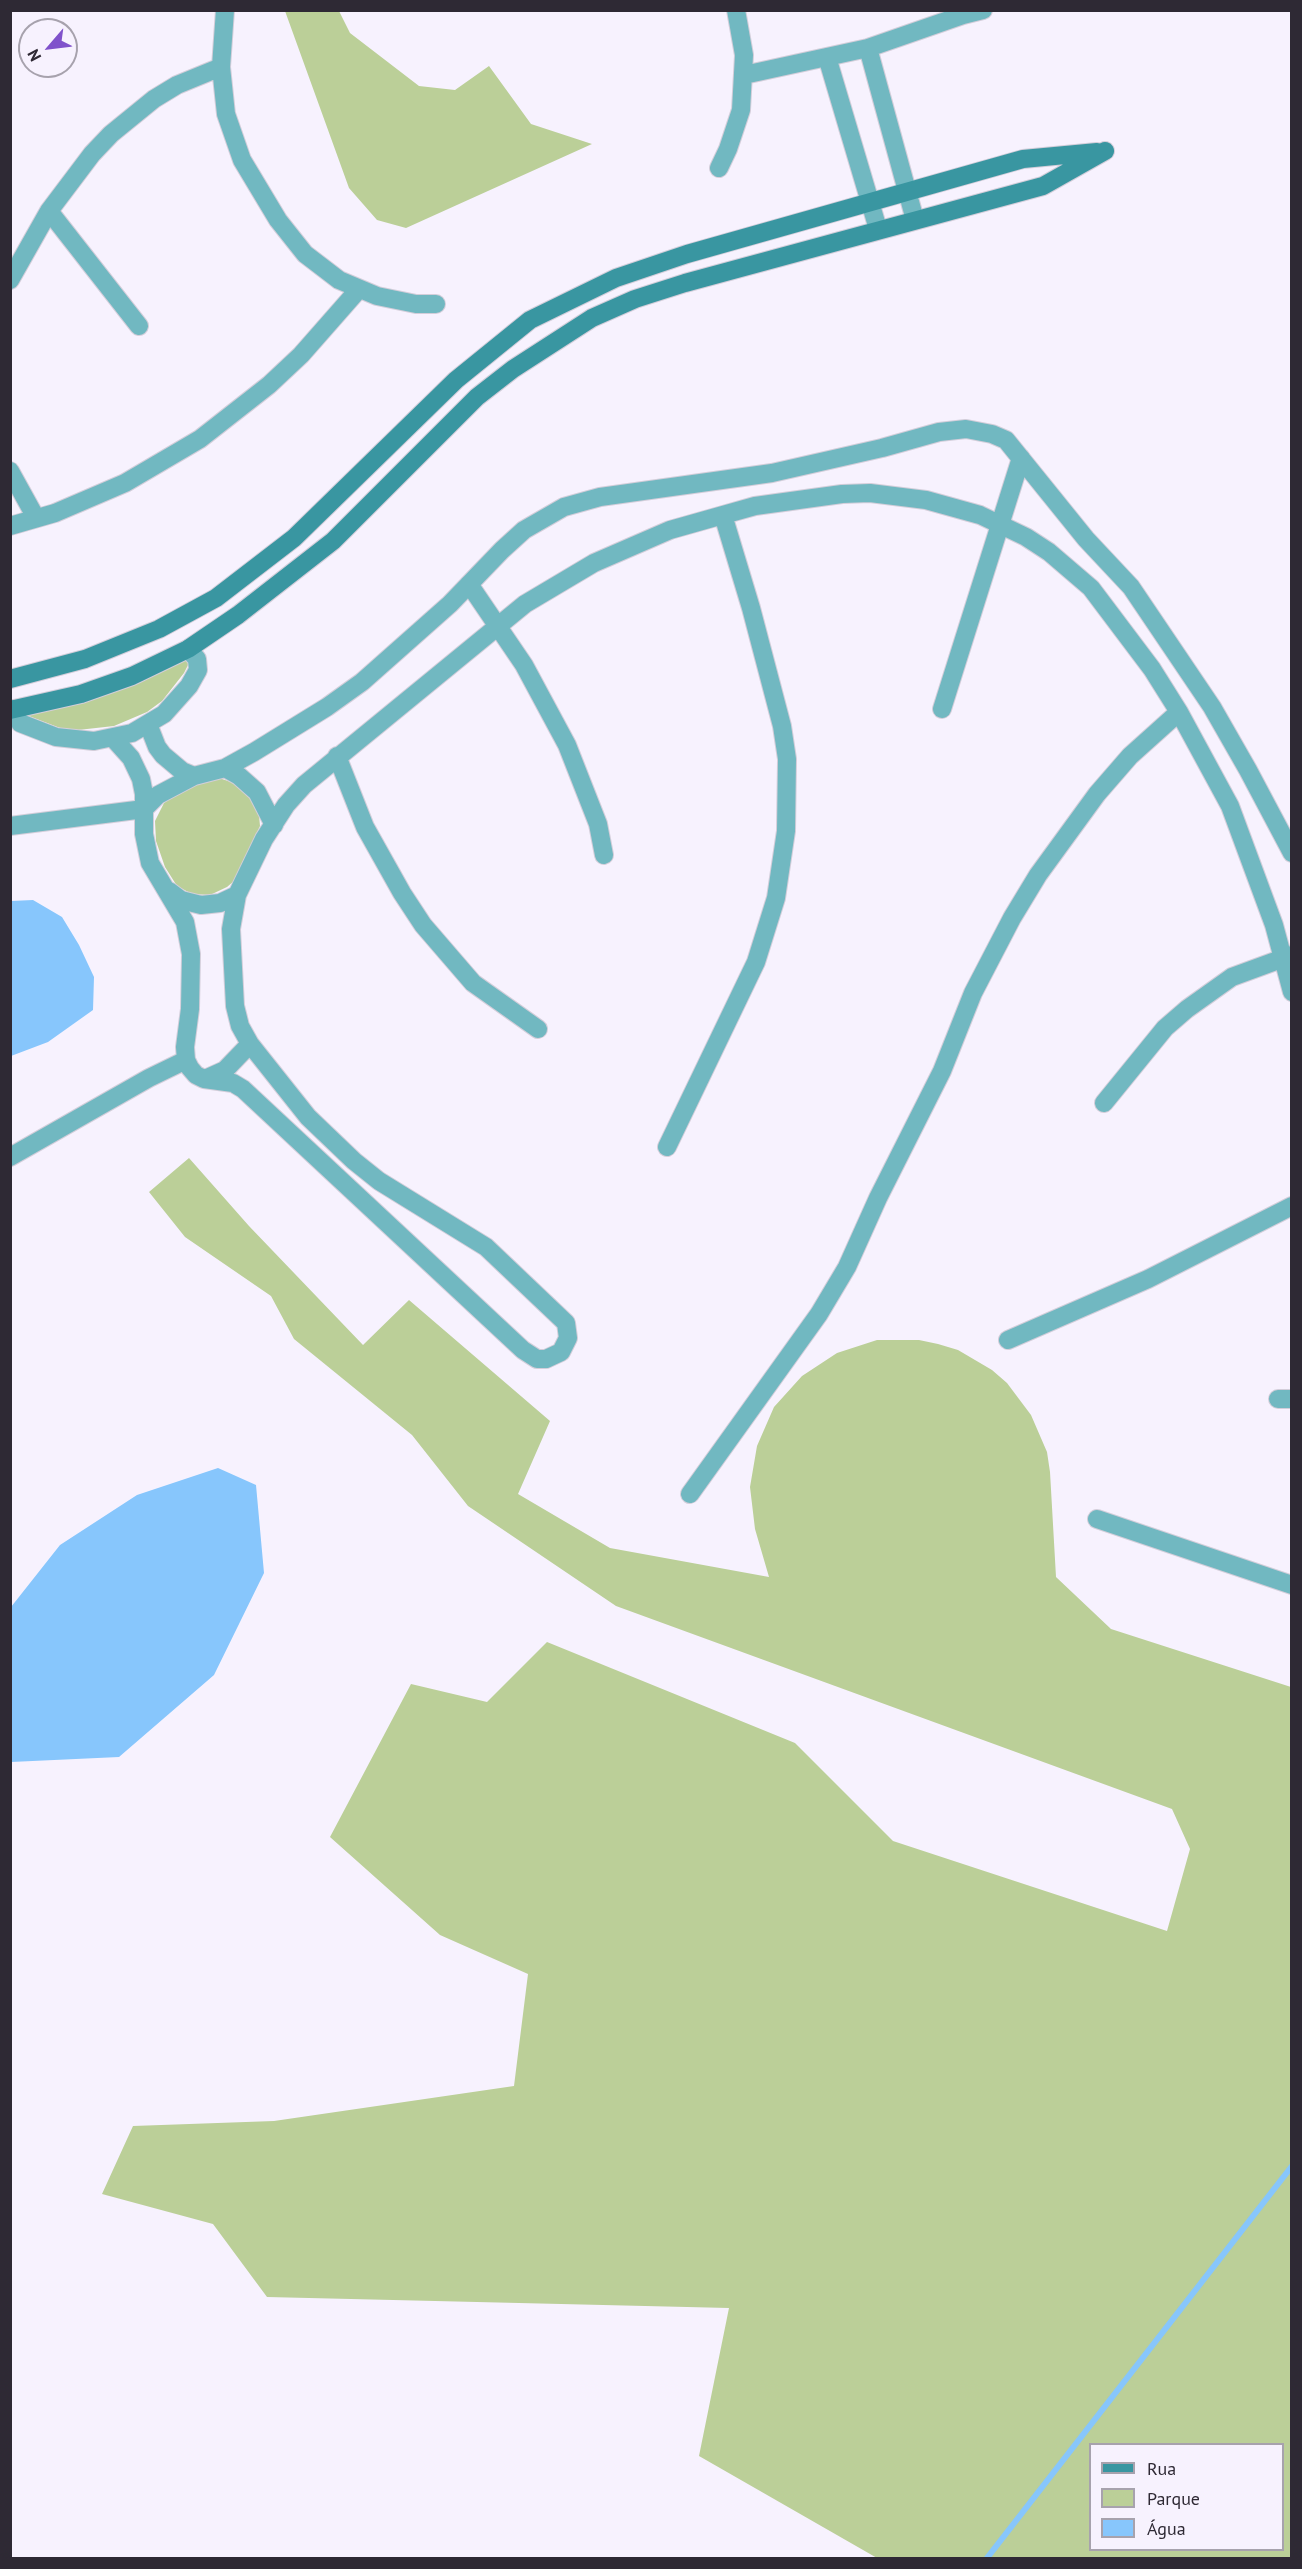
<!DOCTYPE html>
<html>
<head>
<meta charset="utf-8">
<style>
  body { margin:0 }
  #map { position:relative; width:1302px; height:2569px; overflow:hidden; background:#f7f2fe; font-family:"PT Sans",sans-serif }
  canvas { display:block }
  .frame { position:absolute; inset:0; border:12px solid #2e2934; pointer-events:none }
  .legend { position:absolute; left:1089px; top:2443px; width:195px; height:108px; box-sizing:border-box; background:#f7f2fe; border:2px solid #a7a2ad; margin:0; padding:8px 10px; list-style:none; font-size:18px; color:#2e2934 }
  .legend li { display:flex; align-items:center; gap:12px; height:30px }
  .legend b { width:30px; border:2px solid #a7a2ad }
  .north { position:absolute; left:18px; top:18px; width:60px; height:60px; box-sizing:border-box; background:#f7f2fe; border:2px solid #a7a2ad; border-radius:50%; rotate:242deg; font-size:16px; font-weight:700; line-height:24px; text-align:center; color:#2e2934 }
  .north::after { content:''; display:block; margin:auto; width:21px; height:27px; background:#8052cb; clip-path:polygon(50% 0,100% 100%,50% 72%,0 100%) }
</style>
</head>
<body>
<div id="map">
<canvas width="1302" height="2569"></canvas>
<div class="frame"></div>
<ul class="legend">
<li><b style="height:8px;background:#3996a1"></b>Rua</li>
<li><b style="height:16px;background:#bbcf98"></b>Parque</li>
<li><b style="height:16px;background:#87c6fc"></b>Água</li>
</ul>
<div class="north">N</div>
</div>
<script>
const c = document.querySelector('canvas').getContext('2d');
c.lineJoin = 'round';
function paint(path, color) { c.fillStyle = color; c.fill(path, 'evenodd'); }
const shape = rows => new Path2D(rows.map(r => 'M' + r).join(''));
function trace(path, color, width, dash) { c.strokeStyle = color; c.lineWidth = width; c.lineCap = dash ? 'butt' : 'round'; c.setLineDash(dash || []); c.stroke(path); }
const green = shape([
  [285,11,339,11,350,33,419,86,455,90,489,66,531,124,592,144,406,228,377,220,349,188],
  [192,657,184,673,162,701,147,712,114,726,78,730,60,728,26,715],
  [219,778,237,784,251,796,259,815,260,826,234,881,227,887,210,895,192,894,177,886,165,867,156,841,155,821,164,803,172,797,197,784],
  [189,1158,249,1226,363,1345,409,1300,550,1421,518,1494,610,1548,769,1577,755,1529,750,1487,757,1446,774,1407,802,1376,837,1353,877,1340,919,1340,938,1344,958,1350,992,1370,1007,1383,1031,1415,1047,1452,1050,1472,1056,1577,1111,1629,1291,1687,1291,2558,877,2558,699,2456,729,2308,267,2297,213,2224,102,2194,133,2126,274,2121,514,2086,528,1974,440,1935,330,1837,411,1684,487,1702,547,1642,795,1743,893,1841,1167,1931,1190,1849,1172,1809,616,1606,468,1506,412,1435,294,1339,271,1296,185,1237,149,1192],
  [1090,2444,1282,2444,1282,2550,1090,2550]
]);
const water = shape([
  [33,900,62,917,79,945,94,977,93,1010,48,1042,11,1056,11,901],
  [218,1468,256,1485,264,1573,214,1675,119,1757,11,1762,11,1607,60,1545,137,1495]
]);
const stream = shape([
  [987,2558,1292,2166]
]);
const street = shape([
  [225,10,221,67,226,114,242,160,278,220,305,254,339,280,377,296,416,304,436,304],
  [868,48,915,220],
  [827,57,878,229],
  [744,75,868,48,963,15,983,10],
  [719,168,728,149,741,110,744,55,736,10],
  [49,211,139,326],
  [10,280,49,211,92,154,111,134,154,99,177,85,221,67],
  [10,471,36,518],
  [10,526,55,513,125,483,200,439,269,385,301,355,359,289],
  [469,584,524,665,567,745,598,824,604,855],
  [13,709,20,723,56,737,94,741,132,733,164,714,189,686,198,670,197,659,188,649],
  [942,709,1021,458],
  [148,724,157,747,163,755,182,771,194,776],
  [113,738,131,758,141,779,144,794,144,834,150,863,185,922,191,954,190,1009,185,1047,186,1060,190,1068,196,1075,204,1079,233,1083,243,1089,523,1350,537,1359,546,1359,561,1352,568,1338,566,1323,486,1247,379,1181,354,1161,308,1117,250,1044,240,1026,235,1006,231,929,237,895,264,839,286,805,304,785,525,604,594,563,670,530,723,515,755,506,842,494,870,493,926,500,980,515,1026,537,1049,552,1091,588,1152,669,1179,712,1230,806,1274,925,1292,992],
  [337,756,365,827,402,893,423,925,473,983,538,1029],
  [225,768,239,776,257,792,274,825],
  [10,826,144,809,158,795,194,776,225,768,254,752,327,707,362,682,450,604,502,550,524,530,564,507,600,497,772,473,882,448,939,432,966,429,992,434,1006,440,1086,539,1131,587,1212,707,1248,770,1292,853],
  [169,891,181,900,201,905,220,903,237,895],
  [205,1079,225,1070,250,1044],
  [1104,1103,1165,1028,1187,1009,1232,977,1292,955],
  [667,1147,756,962,776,898,786,831,787,759,782,726,751,608,723,515],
  [10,1157,149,1078,186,1060],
  [1008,1340,1148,1279,1292,1206],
  [1278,1399,1292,1399],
  [690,1494,819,1314,847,1267,878,1198,942,1071,973,993,1012,918,1038,875,1097,794,1130,756,1179,712],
  [1097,1519,1292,1585]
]);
const secondary = shape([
  [10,679,85,659,159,629,216,598,294,538,456,380,530,320,616,278,687,254,1023,159,1097,152],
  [10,710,81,694,132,676,188,649,238,615,333,541,477,397,513,369,592,318,635,299,685,283,1043,186,1105,151]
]);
paint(green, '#bbcf98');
paint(water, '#87c6fc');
trace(stream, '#87c6fc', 6);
trace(street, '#d3ceda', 20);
trace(secondary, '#d3ceda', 20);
trace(street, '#71b8c1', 18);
trace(secondary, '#3996a1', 18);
</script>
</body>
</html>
